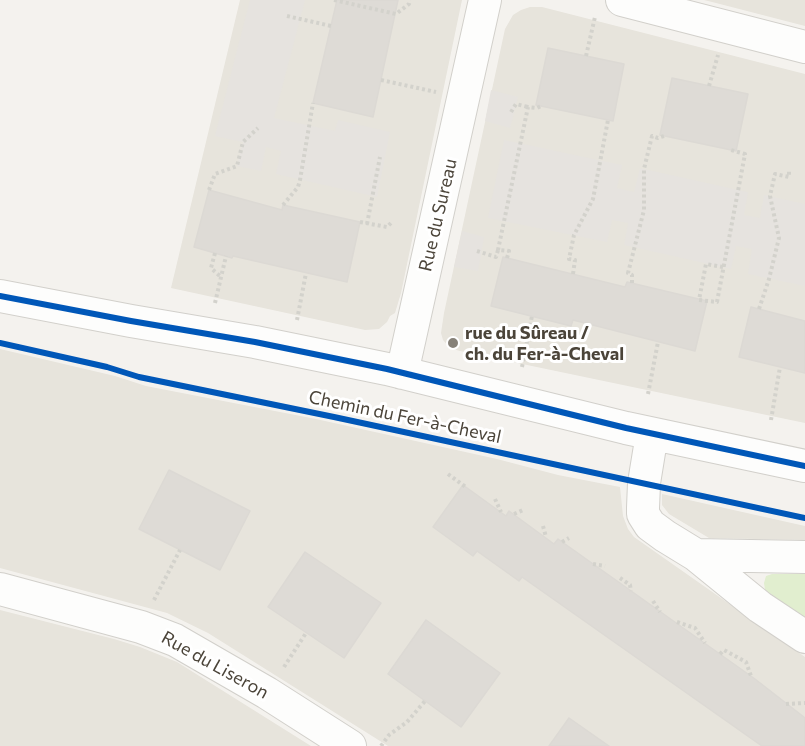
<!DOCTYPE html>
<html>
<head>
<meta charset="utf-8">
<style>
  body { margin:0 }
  canvas { display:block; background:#f4f2ee }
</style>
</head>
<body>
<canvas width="805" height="746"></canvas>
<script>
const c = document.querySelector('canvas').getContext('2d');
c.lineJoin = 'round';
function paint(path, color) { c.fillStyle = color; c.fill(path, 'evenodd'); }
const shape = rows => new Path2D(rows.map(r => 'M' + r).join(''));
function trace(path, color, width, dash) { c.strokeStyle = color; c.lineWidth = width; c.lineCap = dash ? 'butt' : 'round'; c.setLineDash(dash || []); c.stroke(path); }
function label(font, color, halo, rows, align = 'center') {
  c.font = font + ' Commissioner,sans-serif'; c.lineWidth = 6; c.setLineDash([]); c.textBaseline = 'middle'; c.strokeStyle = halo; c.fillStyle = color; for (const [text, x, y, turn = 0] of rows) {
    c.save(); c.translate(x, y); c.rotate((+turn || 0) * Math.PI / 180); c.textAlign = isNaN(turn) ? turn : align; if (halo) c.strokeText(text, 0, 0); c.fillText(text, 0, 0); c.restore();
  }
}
const residential = shape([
  [240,0,462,0,401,293,395,313,390,316,387,322,379,329,365,330,171,288],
  [704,0,805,0,805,26,716,3],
  [530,7,542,7,805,74,805,423,460,351,450,348,443,340,441,333,444,313,505,29,513,15,521,10],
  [0,349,115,376,146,386,316,419,497,459,558,475,620,487,623,516,628,529,634,537,805,657,805,746,388,746,208,633,167,613,0,568],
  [662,494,805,526,805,540,709,538,669,514,662,505],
  [0,610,114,639,140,647,177,662,311,746,0,746]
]);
const green = shape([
  [772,574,805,574,805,618,765,590,764,583,766,576]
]);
const parking = shape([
  [250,0,305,0,274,118,335,131,338,120,390,132,377,197,276,174,281,151,266,147,261,171,237,166,243,142,215,136],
  [491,90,518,97,510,128,485,121],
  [504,140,622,165,617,188,634,192,640,168,748,192,744,215,760,218,764,195,805,204,805,286,748,274,752,249,736,246,731,269,624,245,628,223,612,220,607,242,488,218],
  [462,231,484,237,478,271,454,267]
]);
const building = shape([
  [337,0,398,0,373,117,313,103,337,0],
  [548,48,624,64,613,121,536,105,548,48],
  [672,78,748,94,736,151,660,135,672,78],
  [209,190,282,210,283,205,360,222,347,282,233,256,232,258,194,247,209,190],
  [503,257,625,287,627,282,707,301,695,351,573,320,571,326,491,306,503,257],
  [751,307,805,321,805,373,739,357,751,307],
  [169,470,250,511,220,570,139,529,169,470],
  [463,485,506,516,509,511,554,544,558,539,755,679,805,718,805,746,762,746,522,577,519,581,477,551,473,556,433,527,463,485],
  [305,552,381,603,344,658,268,607,305,552],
  [426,620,500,673,461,727,388,674,426,620],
  [569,718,609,746,549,746,569,718]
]);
const path = shape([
  [334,0,396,14,409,4,410,0],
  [287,16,331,26],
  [586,56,595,17],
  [381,80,436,92],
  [709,86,718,55],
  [511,112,516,104,528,107],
  [209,190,215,174,237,166,243,142,258,128],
  [283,205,298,187,300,180,313,103],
  [360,222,387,227,392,222],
  [367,224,380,157],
  [477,251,496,257,498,250],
  [215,253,211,268,221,277],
  [507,258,509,251,498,250,528,107,537,108,541,106],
  [723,267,706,264,699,300,717,302,745,154,731,150],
  [573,274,575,260,569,259,574,235,593,199,608,120],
  [632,283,632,275,628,273,644,210,644,169,652,136,658,138,664,136],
  [215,303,226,256],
  [759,309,769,279,779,238,770,196,775,174,789,177,789,169],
  [297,320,306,273],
  [522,367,532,316],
  [648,394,658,342],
  [771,420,780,367],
  [448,474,467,488],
  [495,499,501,512],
  [514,514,523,510],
  [543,526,546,537],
  [562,542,569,538],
  [593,564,605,566],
  [620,578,630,585,631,591],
  [154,600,180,550],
  [653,601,660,612],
  [677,622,695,628,705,643],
  [720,654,724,650,746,662,751,676],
  [284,667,306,633],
  [786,704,805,703],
  [381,746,389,735,407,722,425,701]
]);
const minor = shape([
  [622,0,805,47],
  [0,296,131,321,255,342,387,369,626,428,805,466],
  [402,373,485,0],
  [652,434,644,483,643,508,643,514,650,525,665,536,696,555,760,607,805,637],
  [696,555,805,557],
  [0,589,141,627,175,640,267,693,350,746]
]);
const cycleway = shape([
  [0,296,131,321,255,342,387,369,626,428,805,466],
  [0,343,107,367,139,377,334,417,805,518]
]);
const markers = [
  [453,343,6,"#868178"]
];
const streetNames = [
  ["Rue du Sureau",438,215,-77],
  ["Chemin du Fer-à-Cheval",405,417,12],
  ["Rue du Liseron",215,665,29]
];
const poiNames = [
  ["rue du Sûreau /",465,333],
  ["ch. du Fer-à-Cheval",465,354]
];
paint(residential, '#e7e4dc');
paint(green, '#e1eecf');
paint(parking, '#e6e3df');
paint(building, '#dedbd6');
trace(building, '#dcd9d4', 1.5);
trace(minor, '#d2d0cb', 34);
trace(path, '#d3d2cc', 4, [3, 3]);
trace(minor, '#fdfdfc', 32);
trace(cycleway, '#0057b8', 6);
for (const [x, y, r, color] of markers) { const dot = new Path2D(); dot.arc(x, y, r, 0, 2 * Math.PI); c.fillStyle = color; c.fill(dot); trace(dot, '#fff', 2); }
label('18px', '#4b4439', '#fff', streetNames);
label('bold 18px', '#4b4439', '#fff', poiNames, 'left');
</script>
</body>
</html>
